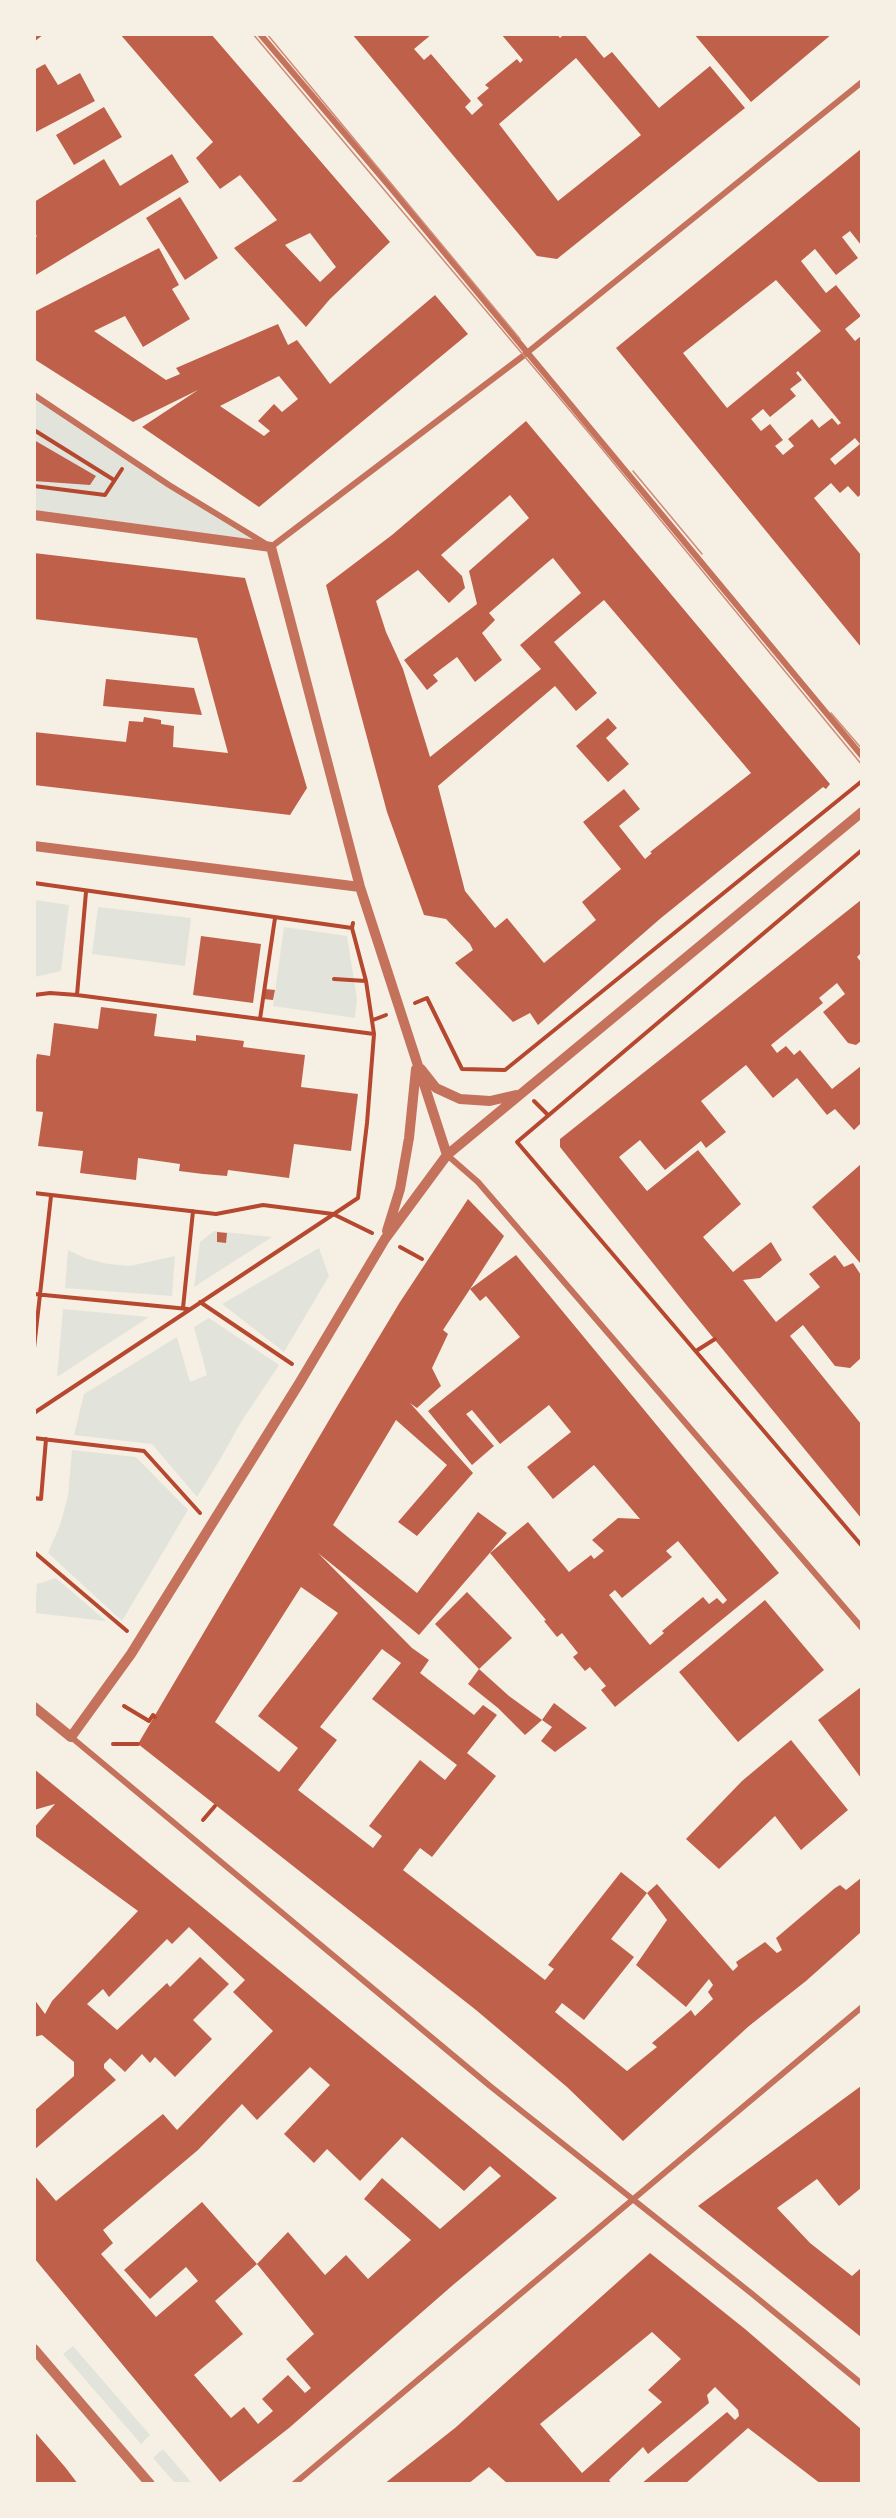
<!DOCTYPE html>
<html>
<head>
<meta charset="utf-8">
<style>
  body { margin:0 }
  #map { position:relative; width:896px; height:2518px; overflow:hidden; background:#f6efe4; font-family:Commissioner,sans-serif }
  canvas { display:block }
  .frame { position:absolute; inset:0; border:36px solid #f6efe4; pointer-events:none }
</style>
</head>
<body>
<div id="map">
<canvas width="896" height="2518"></canvas>
<div class="frame"></div>
</div>
<script>
const c = document.querySelector('canvas').getContext('2d');
c.lineJoin = 'round';
function paint(path, color) { c.fillStyle = color; c.fill(path, 'evenodd'); }
const shape = rows => new Path2D(rows.map(r => 'M' + r).join(''));
function trace(path, color, width, dash) { c.strokeStyle = color; c.lineWidth = width; c.lineCap = dash ? 'butt' : 'round'; c.setLineDash(dash || []); c.stroke(path); }
const green = shape([
  [35,395,271,547,35,515],
  [35,900,69,905,61,971,35,977],
  [98,907,191,918,185,966,92,954],
  [284,927,347,936,357,999,355,1018,273,1006],
  [214,1231,272,1237,194,1287,200,1242],
  [319,1248,329,1276,284,1352,222,1304],
  [68,1250,85,1258,108,1264,130,1266,175,1256,172,1296,65,1288],
  [63,1309,149,1317,57,1377],
  [209,1318,279,1365,241,1422,221,1458,197,1497,152,1444,74,1435,84,1394,177,1337,190,1382,207,1375,194,1327],
  [72,1450,136,1457,188,1510,122,1621,48,1553,60,1525,68,1496],
  [56,1578,105,1620,105,1621,35,1613,37,1584],
  [73,2346,150,2435,141,2444,63,2354],
  [163,2449,192,2483,175,2483,153,2458]
]);
const building = shape([
  [34,34,44,34,34,42],
  [120,34,211,34,390,242,330,299,306,327,234,248,277,220,240,175,220,189,196,158,213,142],
  [310,233,336,267,320,282,285,245],
  [352,34,432,34,414,49,424,60,431,54,471,101,465,107,472,115,483,105,477,98,489,88,485,85,517,59,520,63,523,60,501,34,557,34,560,38,564,34,584,34,604,58,612,52,659,108,710,66,745,108,557,259,537,256],
  [576,58,641,135,558,201,499,124],
  [694,34,832,34,751,102],
  [45,64,58,85,80,73,95,101,34,133,34,70],
  [104,107,122,137,74,165,56,135],
  [861,149,861,245,850,231,842,237,858,258,836,275,815,249,801,261,826,293,836,285,861,316,845,329,855,341,861,336,861,494,858,497,848,486,840,493,831,483,814,498,861,555,861,647,616,348],
  [776,280,821,331,727,408,683,353],
  [798,371,841,423,838,425,832,418,819,428,812,419,788,439,794,446,783,455,775,446,783,440,770,424,761,431,751,419,763,409,770,417,796,396,790,389,802,380,796,373],
  [855,438,860,444,835,465,830,459],
  [172,154,189,182,34,276,34,238,37,236,34,233,34,202,104,159,120,186],
  [180,197,218,258,185,280,146,218],
  [159,248,179,285,172,289,190,319,143,347,125,316,94,331,166,380,180,374,176,368,278,324,288,345,297,340,330,384,435,295,468,334,259,507,142,427,198,390,133,422,34,359,34,312],
  [279,376,298,399,282,412,274,404,258,421,270,431,264,436,220,406],
  [526,421,830,784,826,789,823,787,661,918,538,1025,530,1013,513,1022,455,963,473,950,470,944,446,919,424,915,387,812,326,585,392,535],
  [510,495,529,518,469,571,477,604,404,660,427,690,438,681,433,675,457,657,475,682,502,660,482,633,495,620,489,613,548,562,553,558,581,593,520,645,541,669,430,757,403,669,386,632,376,601,418,570,449,603,465,588,462,576,441,555],
  [604,600,751,773,650,852,652,853,645,859,619,826,640,809,624,789,583,822,621,869,582,902,596,920,544,963,507,918,495,928,465,891,438,786,555,686,576,711,597,693,554,642],
  [34,440,96,476,90,485,34,481],
  [34,553,245,578,307,788,290,815,34,785,34,732,126,742,129,721,143,722,144,717,161,720,161,724,174,726,173,747,228,753,197,638,34,619],
  [106,679,194,688,202,715,103,706],
  [608,718,617,728,606,738,629,764,608,782,576,746],
  [861,900,861,953,857,957,861,962,861,1041,856,1045,848,1043,823,1012,845,994,837,983,819,998,823,1003,771,1045,777,1053,786,1046,794,1055,800,1050,832,1089,861,1066,861,1123,854,1130,835,1109,827,1115,797,1078,773,1098,746,1065,701,1101,726,1132,706,1148,701,1141,665,1170,640,1140,619,1157,647,1191,698,1150,741,1204,703,1237,733,1272,771,1242,782,1260,760,1278,743,1280,776,1322,820,1287,809,1274,835,1255,844,1267,853,1263,861,1275,861,1358,850,1368,835,1366,803,1325,790,1336,861,1424,861,1518,688,1307,560,1147,560,1139],
  [201,936,261,944,253,1003,193,995],
  [265,989,275,990,273,1000,263,999],
  [101,1007,157,1014,154,1036,196,1041,196,1035,244,1041,243,1047,305,1055,301,1087,358,1094,351,1151,294,1144,289,1178,228,1170,227,1176,203,1174,179,1171,180,1164,138,1158,136,1180,80,1173,83,1151,38,1146,43,1112,34,1111,34,1073,37,1054,50,1056,54,1023,98,1029],
  [861,1164,861,1264,812,1207],
  [468,1199,504,1236,470,1289,516,1255,779,1573,615,1707,601,1690,606,1686,590,1667,585,1671,573,1657,578,1653,562,1633,557,1637,544,1621,546,1620,490,1553,528,1522,569,1572,591,1555,594,1559,604,1551,592,1540,618,1518,640,1519,594,1465,553,1499,527,1467,571,1432,549,1405,500,1444,472,1410,466,1414,494,1446,472,1465,428,1411,520,1337,486,1296,480,1301,470,1289,443,1330,448,1334,432,1368,441,1386,417,1408,410,1403,473,1473,417,1536,398,1522,447,1465,396,1420,333,1525,417,1593,478,1512,507,1533,419,1635,318,1553,412,1648,429,1660,420,1673,474,1715,483,1705,497,1715,467,1753,496,1776,432,1857,420,1848,403,1870,545,1980,554,1969,548,1965,621,1872,647,1893,611,1939,634,1957,584,2020,562,2003,555,2012,627,2071,657,2047,652,2043,691,2010,695,2016,713,1999,708,1992,713,1985,709,1979,686,2007,636,1965,667,1920,647,1893,657,1884,733,1971,738,1966,736,1962,765,1942,777,1953,782,1950,776,1938,835,1888,840,1885,846,1890,861,1878,861,1932,806,1981,749,2026,623,2141,567,2087,476,2010,138,1744,338,1405,400,1302],
  [678,1541,727,1600,723,1604,717,1598,709,1604,703,1597,662,1631,664,1633,650,1645,609,1595,615,1590,622,1598,672,1557,666,1551],
  [301,1587,338,1613,258,1716,298,1748,279,1772,215,1722],
  [382,1649,401,1663,372,1699,457,1765,445,1780,420,1760,369,1826,382,1836,373,1848,298,1790,337,1740,320,1727],
  [217,1232,227,1233,226,1243,217,1242],
  [467,1592,512,1638,479,1669,509,1696,542,1720,554,1703,587,1728,555,1752,541,1741,552,1727,542,1720,525,1735,498,1708,468,1684,479,1669,435,1624],
  [765,1600,824,1670,738,1742,679,1672],
  [861,1687,861,1778,818,1720],
  [791,1740,848,1810,801,1850,775,1816,719,1869,686,1839,742,1781],
  [34,1769,557,2198,453,2285,289,2428,220,2482,34,2258,34,2175,56,2201,163,2114,177,2130,273,2031,233,1992,245,1980,189,1927,172,1944,167,1939,109,1997,103,1989,87,2004,117,2030,167,1983,170,1987,200,1957,229,1984,193,2020,212,2039,175,2077,155,2057,150,2063,142,2054,125,2072,110,2058,104,2064,104,2068,116,2080,34,2150,34,2111,74,2076,74,2062,42,2035,34,2037,34,1999,45,2014,52,2001,138,1911,34,1835,34,1828,55,1804,34,1810],
  [310,2067,330,2085,284,2134,314,2163,327,2149,360,2181,402,2137,464,2191,490,2166,501,2176,440,2229,382,2178,364,2199,411,2240,368,2279,346,2255,325,2275,288,2232,257,2264,314,2334,286,2359,311,2388,305,2393,288,2375,262,2399,273,2411,258,2424,244,2407,231,2418,194,2375,243,2334,215,2301,257,2264,202,2202,124,2270,150,2299,186,2267,198,2281,156,2317,101,2254,113,2243,103,2230,198,2150,242,2104,257,2120],
  [861,2086,861,2188,839,2206,817,2179,777,2208,810,2243,852,2276,861,2268,861,2337,698,2206],
  [650,2253,745,2329,861,2429,861,2484,821,2484,748,2428,685,2484,641,2484,727,2412,735,2420,739,2416,738,2410,715,2387,707,2395,709,2403,648,2454,643,2447,609,2480,612,2484,508,2484,489,2467,468,2484,384,2484,455,2428],
  [652,2332,681,2359,648,2390,662,2402,582,2473,540,2424],
  [34,2431,65,2467,78,2484,34,2484]
]);
const path = shape([
  [34,430,114,480],
  [34,486,105,495,122,469],
  [862,850,517,1142,862,1546],
  [34,883,352,928],
  [334,979,366,981],
  [34,995,50,993,77,995,374,1034],
  [77,995,86,892],
  [415,1003,427,998,462,1069,505,1070,862,781],
  [260,1019,275,918],
  [373,1020,386,1015],
  [534,1101,548,1115],
  [34,1193,216,1214,263,1205,333,1214,372,1233],
  [400,1247,422,1259],
  [34,1294,188,1309],
  [200,1302,292,1364],
  [183,1308,193,1211],
  [34,1348,51,1196],
  [696,1351,715,1339],
  [34,1413,358,1198,367,1123,374,1034,366,981,352,928,353,923],
  [34,1438,144,1451,200,1513],
  [34,1498,41,1499,46,1439],
  [34,1552,127,1631],
  [124,1706,149,1721,153,1715,155,1717],
  [113,1744,138,1744],
  [203,1820,215,1806]
]);
const minor = shape([
  [260,34,390,187,862,756],
  [34,395,169,485,271,547,523,356,862,82],
  [447,1155,478,1182,862,1628],
  [71,1737,490,2086,751,2293,862,2384],
  [294,2484,862,2007]
]);
const tertiary = shape([
  [34,515,271,547,360,887,447,1155],
  [34,846,360,887],
  [421,1069,436,1088,460,1099,490,1101,516,1095],
  [387,1231,400,1189,409,1138,416,1069],
  [34,1707,71,1737,131,1654,300,1382,385,1239,447,1155,862,812],
  [34,2349,150,2484]
]);
const tram = shape([
  [253,34,589,433,862,765],
  [267,34,520,339],
  [633,471,702,554],
  [831,713,862,749]
]);
paint(green, '#e2e4dc');
paint(building, '#bf614a');
trace(path, '#b5482f', 4);
trace(minor, '#c5725c', 6);
trace(tertiary, '#c5725c', 10);
trace(tram, '#cf8b77', 1.5);
</script>
</body>
</html>
